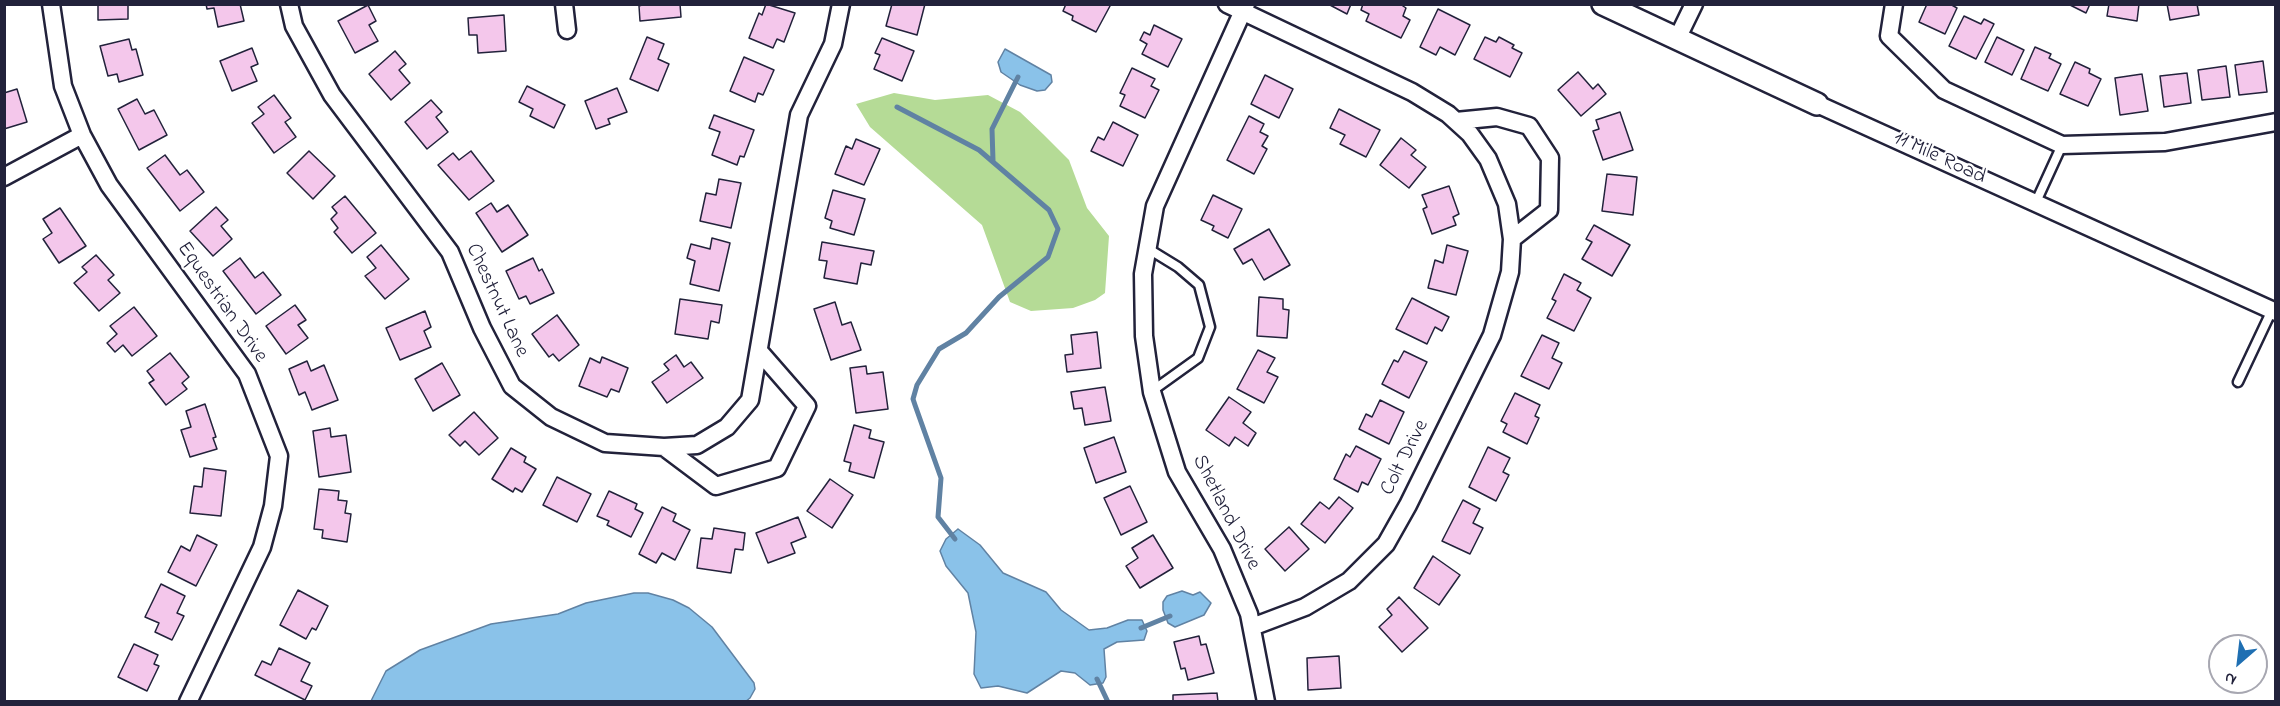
<!DOCTYPE html>
<html>
<head>
<meta charset="utf-8">
<style>
  body { margin:0 }
  #map { position:relative; width:2280px; height:706px; overflow:hidden; background:#fff; font-family:"Indie Flower",sans-serif }
  canvas { display:block }
  .frame { position:absolute; inset:0; border:6px solid #22223b; pointer-events:none }
  .north { position:absolute; left:2208px; top:634px; width:60px; height:60px; box-sizing:border-box; background:#fff; border:2px solid #a7a7b1; border-radius:50%; rotate:208deg; font-size:16px; font-weight:700; line-height:24px; text-align:center; color:#22223b }
  .north::after { content:''; display:block; margin:auto; width:21px; height:27px; background:#1f6fb2; clip-path:polygon(50% 0,100% 100%,50% 72%,0 100%) }
</style>
</head>
<body>
<div id="map">
<canvas width="2280" height="706"></canvas>
<div class="frame"></div>
<div class="north">N</div>
</div>
<script>
const c = document.querySelector('canvas').getContext('2d');
c.lineJoin = 'round';
function paint(path, color) { c.fillStyle = color; c.fill(path, 'evenodd'); }
const shape = rows => new Path2D(rows.map(r => 'M' + r).join(''));
function trace(path, color, width, dash) { c.strokeStyle = color; c.lineWidth = width; c.lineCap = dash ? 'butt' : 'round'; c.setLineDash(dash || []); c.stroke(path); }
function label(font, color, halo, rows, align = 'center') {
  c.font = font + ' "Indie Flower",sans-serif'; c.lineWidth = 4.5; c.setLineDash([]); c.textBaseline = 'middle'; c.strokeStyle = halo; c.fillStyle = color; for (const [text, x, y, turn = 0] of rows) {
    c.save(); c.translate(x, y); c.rotate((+turn || 0) * Math.PI / 180); c.textAlign = isNaN(turn) ? turn : align; if (halo) c.strokeText(text, 0, 0); c.fillText(text, 0, 0); c.restore();
  }
}
const green = shape([
  [894,93,935,100,988,95,1020,112,1043,134,1069,160,1087,208,1109,236,1105,293,1095,300,1073,308,1031,311,1010,302,982,225,870,127,856,104]
]);
const water = shape([
  [1005,49,1051,75,1052,82,1045,90,1037,91,1020,85,1001,72,998,62,1005,49],
  [958,529,980,545,1003,573,1046,592,1061,610,1089,630,1107,628,1128,620,1142,620,1147,631,1144,640,1117,642,1104,649,1106,677,1103,683,1090,685,1075,673,1061,671,1027,693,998,686,981,688,974,674,976,632,968,593,946,566,940,551,946,539,958,529],
  [1182,591,1193,595,1200,592,1211,603,1204,615,1175,627,1168,623,1163,610,1163,602,1167,596,1182,591],
  [634,593,648,593,673,600,689,608,712,627,754,683,755,689,750,698,745,702,371,701,386,671,420,650,491,624,558,614,586,603,634,593]
]);
const stream = shape([
  [897,107,979,150,1049,210,1058,229,1048,257,999,297,966,333,939,349,917,385,913,399,915,405,941,478,938,517,955,539],
  [993,161,992,129,1018,77],
  [1141,628,1170,616],
  [1097,679,1108,702]
]);
const building = shape([
  [98,4,128,4,128,19,98,20,98,4],
  [206,4,240,4,244,21,218,27,214,8,207,9,206,4],
  [645,4,680,4,681,17,640,21,639,6,645,4],
  [766,4,795,13,784,42,777,39,773,48,749,38,759,13,762,15,766,4],
  [892,4,925,4,917,35,886,26,892,4],
  [1066,4,1107,4,1110,6,1096,32,1072,20,1073,16,1063,11,1066,4],
  [1328,4,1351,4,1347,14,1328,4],
  [1363,4,1400,4,1406,8,1403,16,1410,20,1401,38,1366,21,1369,14,1361,10,1363,4],
  [1927,4,1950,4,1957,8,1945,34,1919,22,1927,4],
  [2068,4,2090,4,2086,13,2068,4],
  [2109,4,2139,4,2137,21,2107,16,2109,4],
  [2167,4,2197,4,2199,15,2170,20,2167,4],
  [368,5,376,21,369,25,378,41,355,53,338,21,368,5],
  [1438,9,1470,25,1455,55,1440,47,1436,55,1420,47,1438,9],
  [504,15,506,51,478,53,477,35,469,35,468,18,504,15],
  [1964,16,1981,24,1984,19,1994,24,1976,59,1949,46,1964,16],
  [1154,25,1182,39,1168,67,1142,54,1147,44,1140,40,1144,32,1150,35,1154,25],
  [647,37,664,44,658,59,669,64,658,91,630,79,647,37],
  [1485,37,1496,42,1499,37,1514,45,1512,48,1522,53,1510,77,1474,59,1485,37],
  [1997,37,2024,50,2012,75,1985,62,1997,37],
  [882,38,914,51,902,81,874,69,880,55,875,53,882,38],
  [129,39,132,50,136,49,143,75,119,82,117,74,108,76,100,46,129,39],
  [2035,47,2051,54,2049,58,2061,64,2048,91,2021,79,2035,47],
  [252,48,258,64,251,67,257,81,232,91,220,61,252,48],
  [395,51,406,64,399,70,410,83,391,100,369,74,395,51],
  [744,57,774,70,763,95,758,93,755,102,730,91,744,57],
  [2263,61,2267,92,2239,95,2235,65,2263,61],
  [2075,62,2090,69,2089,73,2101,79,2088,106,2060,94,2075,62],
  [2226,66,2230,97,2202,100,2198,70,2226,66],
  [1132,68,1155,79,1151,86,1159,90,1145,118,1120,106,1125,95,1120,93,1132,68],
  [1578,72,1593,89,1598,84,1606,94,1581,116,1558,90,1578,72],
  [2187,73,2191,103,2164,107,2160,76,2187,73],
  [2142,74,2148,111,2120,115,2115,78,2142,74],
  [1265,75,1293,89,1279,118,1251,104,1265,75],
  [527,86,565,105,554,128,530,116,533,109,519,102,527,86],
  [617,88,627,112,608,119,610,124,596,129,585,101,617,88],
  [17,89,27,122,4,129,4,93,17,89],
  [274,95,291,118,285,122,296,137,274,153,252,123,264,114,258,107,274,95],
  [137,99,145,114,154,110,167,135,139,150,118,109,137,99],
  [431,100,442,112,436,117,448,132,427,149,405,122,431,100],
  [1339,109,1380,130,1366,157,1340,144,1345,135,1330,128,1339,109],
  [1620,112,1633,150,1603,160,1593,131,1599,129,1596,120,1620,112],
  [714,115,754,130,744,157,740,156,737,165,712,155,720,132,709,128,714,115],
  [1249,116,1264,124,1260,132,1268,136,1262,146,1267,149,1254,174,1227,160,1249,116],
  [1113,122,1138,135,1123,166,1091,151,1098,137,1104,140,1113,122],
  [1401,138,1416,150,1411,155,1426,167,1409,188,1380,165,1401,138],
  [856,139,880,149,864,185,835,174,846,146,852,149,856,139],
  [309,151,335,176,313,199,287,173,309,151],
  [471,151,494,181,469,200,438,165,453,153,459,160,471,151],
  [165,155,180,175,187,170,204,192,180,211,147,168,165,155],
  [1607,174,1637,177,1633,215,1602,211,1607,174],
  [719,179,741,183,731,228,700,221,706,193,716,195,719,179],
  [1449,186,1459,214,1453,217,1456,225,1432,234,1423,209,1427,207,1422,195,1449,186],
  [833,190,865,199,854,235,830,228,832,221,825,218,833,190],
  [1213,195,1242,209,1228,238,1212,230,1214,226,1201,220,1213,195],
  [345,196,376,233,352,253,334,232,338,228,331,219,337,213,332,207,345,196],
  [491,203,497,212,508,205,528,235,502,252,476,213,491,203],
  [216,207,228,220,221,226,232,239,213,256,190,231,216,207],
  [60,208,86,246,59,263,43,239,52,233,43,219,60,208],
  [1594,225,1630,245,1612,276,1582,259,1592,242,1586,239,1594,225],
  [1269,229,1290,265,1264,280,1252,259,1243,264,1234,249,1269,229],
  [712,238,730,243,719,291,690,284,695,261,687,258,691,244,710,249,712,238],
  [822,242,874,251,871,265,861,263,857,284,824,278,827,261,819,260,822,242],
  [381,245,409,279,385,299,365,276,376,268,367,257,381,245],
  [1447,245,1468,251,1456,295,1428,288,1435,260,1443,263,1447,245],
  [96,255,114,275,108,280,120,293,99,311,74,283,87,272,82,267,96,255],
  [240,258,255,278,263,272,281,295,256,314,223,271,240,258],
  [533,258,539,271,542,269,554,293,530,304,526,296,519,299,506,271,533,258],
  [1564,274,1581,283,1577,290,1591,298,1574,331,1547,318,1556,301,1552,299,1564,274],
  [1259,297,1283,299,1283,309,1289,310,1287,338,1257,336,1259,297],
  [1412,298,1449,317,1442,331,1435,327,1427,344,1396,329,1412,298],
  [680,299,722,305,719,323,711,321,708,339,675,334,680,299],
  [835,302,842,325,851,322,861,350,831,360,814,309,835,302],
  [295,305,306,320,298,325,308,338,286,354,266,326,295,305],
  [134,307,157,336,132,356,123,345,115,352,107,343,117,334,110,326,134,307],
  [425,311,431,327,424,331,431,347,400,360,386,328,425,311],
  [557,315,579,345,559,361,553,354,549,357,532,334,557,315],
  [1097,332,1101,368,1067,372,1065,355,1073,354,1071,335,1097,332],
  [1542,335,1559,343,1552,358,1562,363,1549,389,1521,376,1542,335],
  [1258,350,1275,358,1267,372,1278,377,1264,403,1237,389,1258,350],
  [1404,351,1427,362,1409,398,1382,384,1394,360,1398,362,1404,351],
  [170,353,189,377,182,383,187,389,166,405,149,383,154,380,147,371,170,353],
  [676,355,684,367,691,362,703,378,667,403,652,382,669,370,664,364,676,355],
  [602,357,628,368,619,392,611,389,607,397,579,386,590,358,600,363,602,357],
  [307,361,311,371,324,365,338,400,312,410,305,392,299,395,289,369,307,361],
  [442,363,460,395,433,411,415,379,442,363],
  [866,366,867,374,883,372,888,409,856,413,850,368,866,366],
  [1105,387,1111,421,1085,425,1082,408,1074,409,1071,392,1105,387],
  [1515,393,1540,405,1535,416,1539,418,1527,444,1503,432,1507,424,1501,421,1515,393],
  [1229,397,1251,412,1243,423,1256,433,1248,446,1235,437,1229,446,1206,430,1229,397],
  [1380,400,1404,412,1389,444,1359,429,1366,414,1372,417,1380,400],
  [205,404,216,437,213,438,217,449,190,457,181,430,191,427,186,411,205,404],
  [474,412,498,438,479,455,465,441,460,446,449,435,474,412],
  [854,425,871,430,869,438,884,442,874,478,849,471,851,463,844,461,854,425],
  [330,428,331,437,346,435,351,472,319,477,313,431,330,428],
  [1114,437,1126,472,1096,483,1084,448,1114,437],
  [1356,446,1381,459,1368,485,1362,482,1358,492,1334,479,1346,454,1350,457,1356,446],
  [1488,447,1510,458,1503,472,1509,475,1496,501,1469,487,1488,447],
  [511,448,526,457,524,462,536,469,522,492,515,488,513,492,492,479,511,448],
  [204,468,226,471,221,516,190,513,194,486,202,487,204,468],
  [557,477,591,494,577,522,543,505,557,477],
  [830,479,853,495,832,528,807,511,830,479],
  [1130,486,1147,522,1121,535,1104,498,1130,486],
  [319,489,339,491,338,500,347,501,345,513,351,514,347,542,322,538,323,530,314,529,319,489],
  [609,491,637,504,635,509,643,513,631,537,607,525,609,521,597,516,609,491],
  [1339,497,1353,508,1325,543,1301,524,1320,502,1329,509,1339,497],
  [1463,500,1480,509,1473,523,1483,528,1470,554,1442,541,1463,500],
  [662,507,676,514,673,521,690,530,675,560,662,553,656,563,639,554,662,507],
  [798,517,806,537,791,543,795,553,768,563,756,533,798,517],
  [1289,527,1309,549,1285,571,1265,549,1289,527],
  [714,528,745,533,743,550,735,549,731,573,697,568,701,538,712,539,714,528],
  [197,535,217,545,196,586,168,572,181,546,190,551,197,535],
  [1153,535,1173,568,1140,588,1126,566,1138,558,1132,548,1153,535],
  [1433,556,1460,575,1439,605,1414,588,1433,556],
  [161,584,185,596,177,613,184,616,172,640,155,632,159,623,145,617,161,584],
  [298,590,328,606,316,630,312,628,306,639,280,625,298,590],
  [1399,597,1428,628,1402,652,1379,627,1392,615,1387,609,1399,597],
  [1199,636,1201,645,1206,644,1214,673,1188,680,1185,668,1181,669,1174,642,1199,636],
  [134,644,158,655,154,664,159,666,147,691,118,677,134,644],
  [279,648,310,663,301,681,312,686,305,700,255,675,262,661,271,665,279,648],
  [1339,656,1341,688,1308,690,1307,658,1339,656],
  [1217,693,1218,702,1173,702,1173,695,1217,693]
]);
const service = shape([
  [2035,204,2062,145],
  [1147,248,1178,267,1199,285,1210,327,1198,358,1152,391],
  [2238,382,2272,310]
]);
const minor = shape([
  [51,4,63,86,82,135,109,185,247,374,279,456,273,506,262,547,188,702],
  [289,4,294,26,332,95,450,252,482,328,512,386,551,417,605,443,664,447,697,445,727,427,750,400,799,115,833,44,841,4],
  [564,4,567,30],
  [1227,4,1412,92,1448,114,1470,134,1488,159,1507,204,1512,239,1510,272,1492,335,1408,505,1386,544,1349,581,1305,607,1252,627],
  [1246,4,1155,206,1143,274,1144,336,1152,392,1177,472,1222,549,1249,614,1266,702],
  [1894,4,1889,36,1944,90,2062,145,2165,142,2276,122],
  [1677,39,1694,4],
  [1817,104,2276,312],
  [1456,121,1497,117,1529,126,1550,158,1549,210,1512,239],
  [4,177,82,135],
  [664,447,716,486,777,468,807,406,759,351]
]);
const tertiary = shape([
  [1603,4,1817,104]
]);
const streetNames = [
  ["11 Mile Road",1939,159,25],
  ["Chestnut Lane",496,301,65],
  ["Equestrian Drive",221,303,55],
  ["Colt Drive",1406,458,-63],
  ["Shetland Drive",1225,513,63]
];
paint(green, '#b5db96');
paint(water, '#8ac2e9');
trace(water, '#6082a3', 1.5);
trace(stream, '#6082a3', 5);
paint(building, '#f4c7eb');
trace(building, '#22223b', 1.5);
trace(service, '#22223b', 13);
trace(minor, '#22223b', 21);
trace(tertiary, '#22223b', 26);
trace(service, '#fff', 8);
trace(minor, '#fff', 16);
trace(tertiary, '#fff', 21);
label('21px', '#22223b', '#fff', streetNames);
</script>
</body>
</html>
